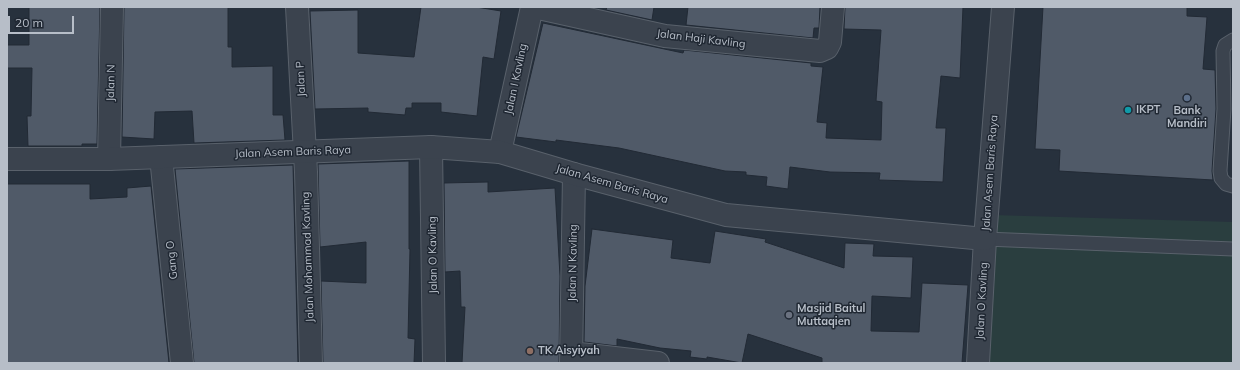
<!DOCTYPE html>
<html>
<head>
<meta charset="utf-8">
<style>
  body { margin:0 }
  #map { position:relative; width:1240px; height:370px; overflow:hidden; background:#27313d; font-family:Mulish,sans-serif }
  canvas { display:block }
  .frame { position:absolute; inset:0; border:8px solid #b7bec8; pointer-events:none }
  .scale { position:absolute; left:8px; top:16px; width:66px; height:18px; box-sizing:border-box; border:2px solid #b7bec8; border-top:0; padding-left:5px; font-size:12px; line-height:14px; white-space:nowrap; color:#b7bec8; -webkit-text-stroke:3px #202833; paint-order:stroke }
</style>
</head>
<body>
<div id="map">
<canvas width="1240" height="370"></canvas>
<div class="frame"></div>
<div class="scale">20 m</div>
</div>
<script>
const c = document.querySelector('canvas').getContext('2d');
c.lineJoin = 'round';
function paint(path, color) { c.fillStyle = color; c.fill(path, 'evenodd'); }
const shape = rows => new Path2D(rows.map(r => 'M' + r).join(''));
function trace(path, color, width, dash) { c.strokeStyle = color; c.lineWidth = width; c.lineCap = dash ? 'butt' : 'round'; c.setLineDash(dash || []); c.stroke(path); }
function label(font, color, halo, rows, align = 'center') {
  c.font = font + ' Mulish,sans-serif'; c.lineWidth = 3; c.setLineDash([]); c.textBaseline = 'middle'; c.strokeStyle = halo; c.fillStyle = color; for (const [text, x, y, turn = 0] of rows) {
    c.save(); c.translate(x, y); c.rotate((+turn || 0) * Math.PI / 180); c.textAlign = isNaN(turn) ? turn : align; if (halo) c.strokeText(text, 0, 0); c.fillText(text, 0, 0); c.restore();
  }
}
const green = shape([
  [992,215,1233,222,1233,363,987,363]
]);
const building = shape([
  [29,7,100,7,97,144,82,144,82,146,28,146,27,116,31,116,32,68,7,68,7,45,29,45,29,7],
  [124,7,228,7,228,47,232,47,232,67,273,66,273,115,283,115,285,140,194,143,192,111,155,112,154,139,122,137,124,7],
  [421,7,476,7,501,11,494,59,483,57,477,116,441,112,441,103,412,103,412,108,406,108,405,115,368,112,368,108,315,109,310,11,358,10,358,53,414,57,421,7],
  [607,7,654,7,652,20,606,10,607,7],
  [688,7,820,7,819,28,814,28,813,38,686,25,688,7],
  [845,7,963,7,960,78,941,76,936,128,946,128,943,182,879,180,880,173,830,172,790,167,788,189,766,186,767,177,746,175,746,172,725,171,619,148,556,140,556,142,516,137,543,23,683,53,684,50,811,63,811,66,823,67,817,122,827,123,826,138,881,140,882,102,876,101,881,30,844,29,845,7],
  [1043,7,1187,7,1187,16,1207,17,1203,69,1215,70,1216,109,1212,171,1213,180,1059,171,1060,150,1035,149,1043,7],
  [409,161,409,249,410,249,408,338,415,339,414,363,323,363,321,281,366,283,366,242,320,247,318,164,409,161],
  [293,165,298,363,194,363,175,169,293,165],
  [488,182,488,192,555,188,560,276,559,363,462,363,465,307,461,307,460,271,445,272,444,183,488,182],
  [7,184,90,184,90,199,127,197,127,188,151,186,169,363,7,363,7,184],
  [592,229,673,240,671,258,710,263,715,231,766,239,765,242,844,268,845,243,874,244,873,256,913,257,911,298,872,296,871,331,919,332,922,283,968,285,962,363,822,363,822,358,748,334,742,363,707,357,707,359,690,357,691,351,660,348,617,339,617,346,584,342,585,286,592,229]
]);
const service = shape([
  [1233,40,1225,45,1223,51,1224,109,1220,171,1221,178,1226,184,1233,186],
  [985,239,1233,249]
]);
const minor = shape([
  [297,7,306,172,311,363],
  [534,7,665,36,820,51,827,48,830,42,833,7],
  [431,147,434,363],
  [500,152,532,7],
  [161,157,182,363],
  [109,159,112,7],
  [571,353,658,363],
  [571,363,574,174],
  [978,363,985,239]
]);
const tertiary = shape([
  [7,159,109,159,431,147,500,152,574,174,726,215,985,239,1003,7]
]);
const markers = [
  [1187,98,4,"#5c6f8a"],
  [1128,110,4,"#0f9aa8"],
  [789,315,4,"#6b7280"],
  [530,351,4,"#8d6e63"]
];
const streetNames = [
  ["Jalan Haji Kavling",701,39,7],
  ["Jalan P",301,79,-93],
  ["Jalan I Kavling",516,79,-78],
  ["Jalan N",111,83,-89],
  ["Jalan Asem Baris Raya",293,152,-2],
  ["Jalan Asem Baris Raya",990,173,-86],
  ["Jalan Asem Baris Raya",612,184,16],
  ["Jalan O Kavling",433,255,-91],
  ["Jalan Mohammad Kavling",308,257,-92],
  ["Gang O",172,260,-96],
  ["Jalan N Kavling",573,263,-89],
  ["Jalan O Kavling",982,301,-87]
];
const poiNames = [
  ["IKPT",1136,110],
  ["Bank",1187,111,"center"],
  ["Mandiri",1187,124,"center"],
  ["Masjid Baitul",797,309],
  ["Muttaqien",797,322],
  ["TK Aisyiyah",538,351]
];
paint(green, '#2a3e3f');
paint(building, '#505a68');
trace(building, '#222a35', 1);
trace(service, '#59616b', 15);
trace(minor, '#59616b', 24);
trace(tertiary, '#59616b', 24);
trace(service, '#3b434e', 13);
trace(minor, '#3b434e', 22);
trace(tertiary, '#3b434e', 22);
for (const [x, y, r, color] of markers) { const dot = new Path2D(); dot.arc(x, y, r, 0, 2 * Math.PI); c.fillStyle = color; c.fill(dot); trace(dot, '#202833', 1.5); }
label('11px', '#b7bec8', '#202833', streetNames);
label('bold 11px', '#b7bec8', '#202833', poiNames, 'left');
</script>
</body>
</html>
